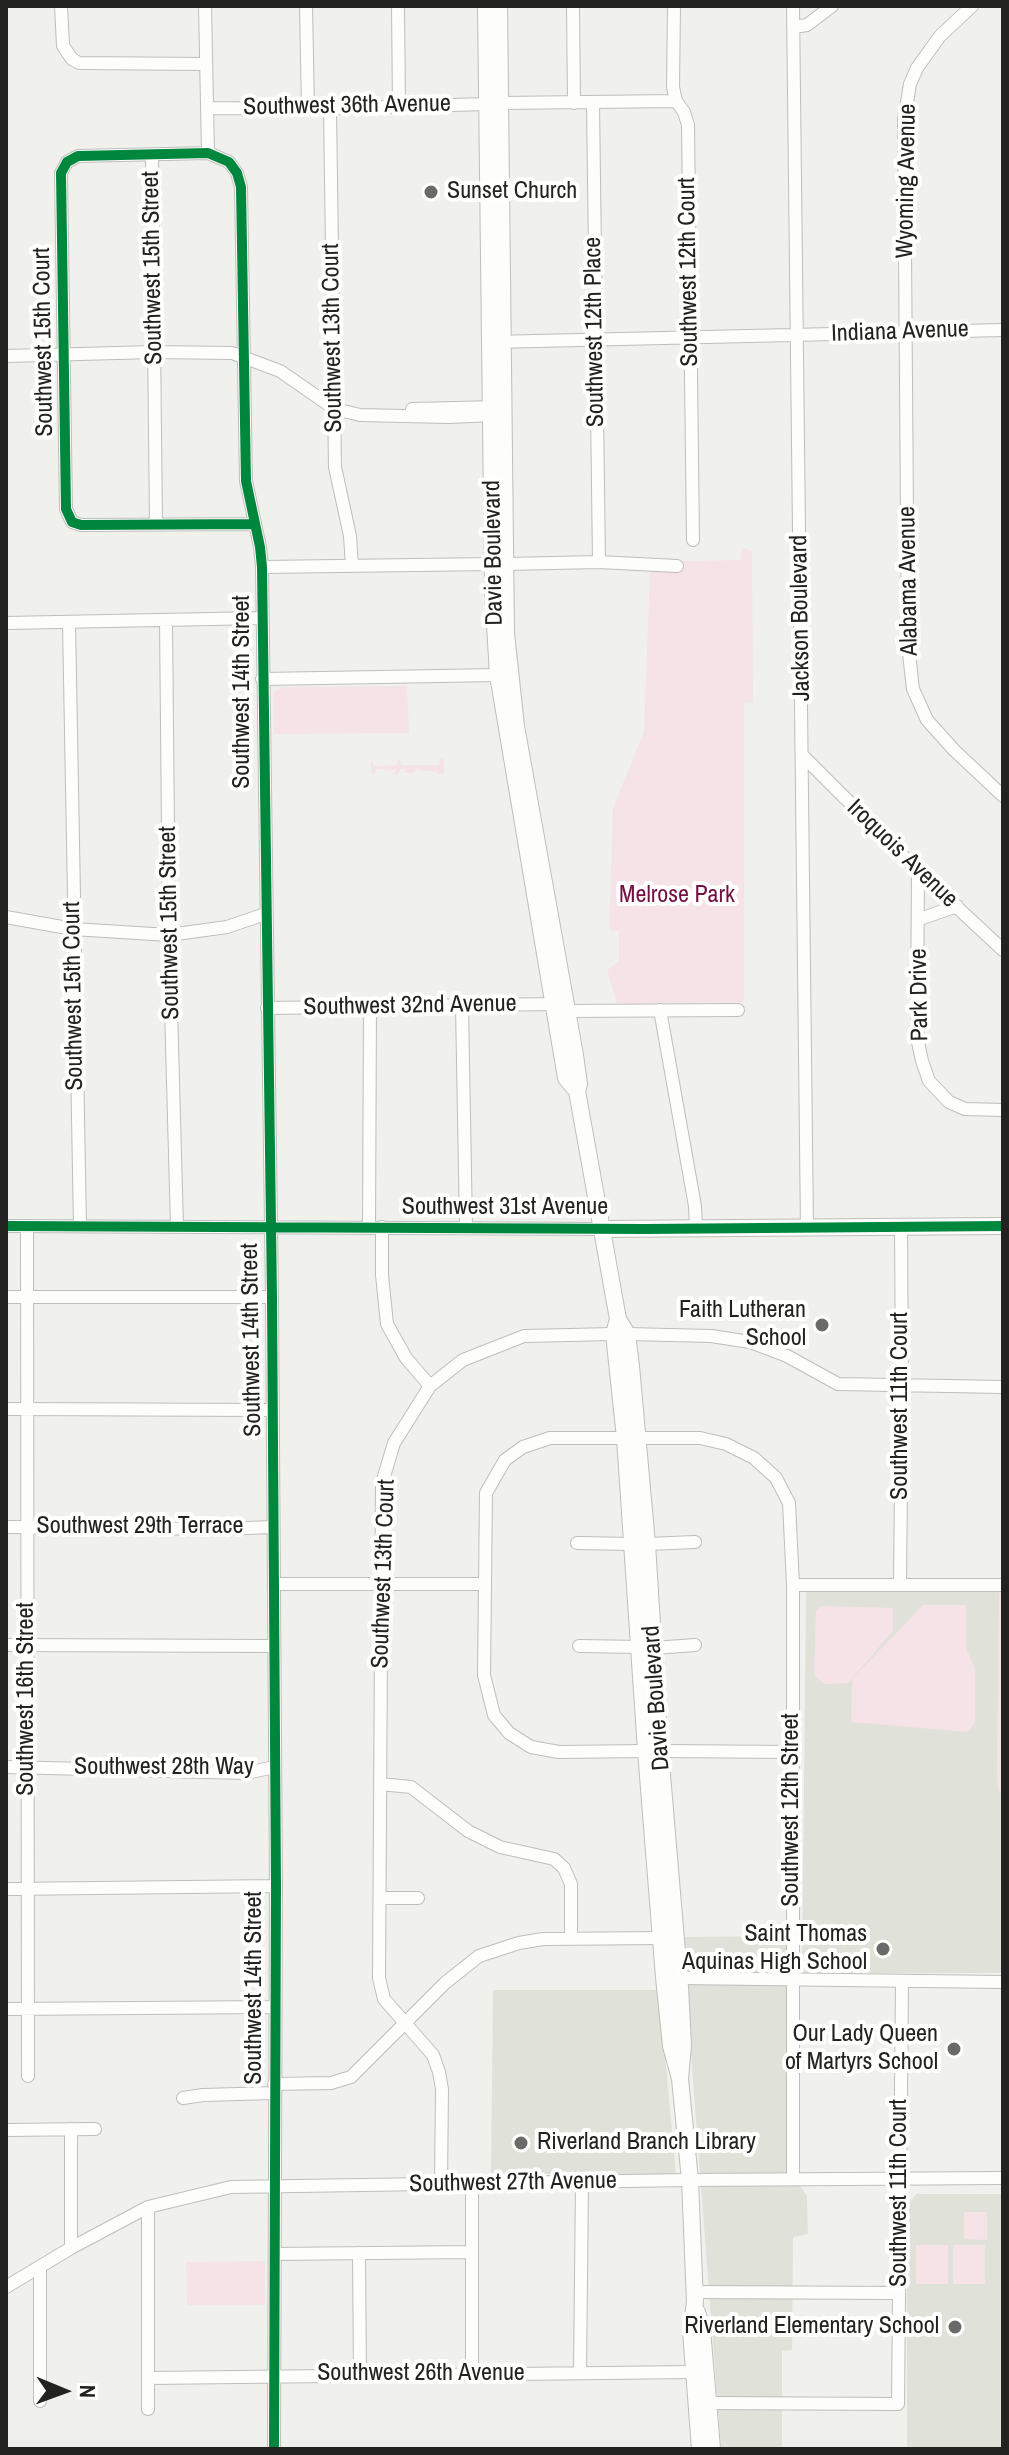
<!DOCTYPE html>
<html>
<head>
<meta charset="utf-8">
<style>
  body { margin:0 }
  #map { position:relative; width:1009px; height:2455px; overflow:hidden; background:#f0f1ed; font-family:"Archivo Narrow",sans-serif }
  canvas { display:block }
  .frame { position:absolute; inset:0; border:8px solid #222321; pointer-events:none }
  .north { position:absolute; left:24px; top:2351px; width:80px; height:80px; -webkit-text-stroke:6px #fffffe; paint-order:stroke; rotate:91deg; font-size:22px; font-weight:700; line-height:32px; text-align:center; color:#222321 }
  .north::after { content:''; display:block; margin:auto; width:28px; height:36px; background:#222321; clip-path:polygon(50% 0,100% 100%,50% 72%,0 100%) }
</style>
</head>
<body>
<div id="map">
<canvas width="1009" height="2455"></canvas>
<div class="frame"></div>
<div class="north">N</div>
</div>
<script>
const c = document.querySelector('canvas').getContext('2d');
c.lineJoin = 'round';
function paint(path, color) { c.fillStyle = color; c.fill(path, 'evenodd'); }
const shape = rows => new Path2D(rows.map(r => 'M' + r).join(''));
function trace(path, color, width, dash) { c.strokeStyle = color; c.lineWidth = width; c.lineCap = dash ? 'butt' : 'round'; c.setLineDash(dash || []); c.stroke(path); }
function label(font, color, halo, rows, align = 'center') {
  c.font = font + ' "Archivo Narrow",sans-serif'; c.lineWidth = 8; c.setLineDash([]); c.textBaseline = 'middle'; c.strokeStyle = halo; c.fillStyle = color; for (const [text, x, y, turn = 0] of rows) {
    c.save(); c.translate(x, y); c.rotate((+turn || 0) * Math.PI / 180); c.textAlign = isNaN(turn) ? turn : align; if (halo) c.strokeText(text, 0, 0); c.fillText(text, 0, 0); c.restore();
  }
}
const built = shape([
  [806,1591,1003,1591,1003,1973,802,1973],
  [787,1936,786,2165,807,2196,808,2234,793,2237,792,2350,782,2351,782,2449,721,2449,682,1937],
  [493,1990,659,1990,676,2174,491,2174],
  [916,2194,1003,2194,1003,2449,907,2449,907,2206]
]);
const green = shape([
  [742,548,752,551,753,702,744,703,744,1002,617,1004,607,970,619,961,619,931,609,930,613,808,644,731,650,571,672,572,683,561,741,560],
  [407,686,409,733,274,734,273,693,281,687],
  [399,758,402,765,439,765,440,758,444,758,444,774,437,774,437,771,419,771,419,768,413,773,404,773,405,769,401,769,397,775,394,775,396,769,389,771,382,769,377,769,374,775,371,774,371,759,374,766,397,765],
  [999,1592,1003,1592,1003,1796,998,1790,997,1772],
  [923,1605,966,1605,966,1648,975,1668,975,1723,968,1732,851,1722,852,1679],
  [823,1606,893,1608,893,1631,848,1683,824,1684,814,1675,816,1610],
  [964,2212,987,2212,987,2240,964,2239],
  [916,2245,948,2245,948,2284,916,2284],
  [953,2245,985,2245,985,2284,953,2284],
  [265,2261,265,2305,187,2305,186,2262]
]);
const minor = shape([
  [61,6,63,46,72,59,79,63,206,64],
  [205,6,208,153],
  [306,6,308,109],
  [398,6,399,106],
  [573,6,574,103],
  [674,6,673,87,676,101,684,112,688,125,693,540],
  [793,6,807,1229],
  [972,6,940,36,917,68,910,84,904,120,908,645,913,689,927,720,954,750,1003,796],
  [793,27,807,25,832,6],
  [593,102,599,562],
  [500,103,676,101],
  [207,108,308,109,488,104],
  [330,108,335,467,350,536,352,566],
  [152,155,156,524],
  [494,342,1003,330],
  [6,356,154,352,232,353,280,371,335,409,360,415,447,417,497,415],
  [412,409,498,407],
  [254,524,81,525,72,522,66,509,61,173,67,162,78,156,208,153,229,162,237,173,241,187,246,481,260,547,262,567,272,1297,276,1886,274,2449],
  [505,564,599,562,677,566],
  [262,567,493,564],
  [166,620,169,935,177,1227],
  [69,622,80,1226],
  [6,623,262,618],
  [262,679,498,675],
  [803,756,918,871,1003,950],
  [918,871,917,1012,918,1042,922,1061,929,1081,949,1102,965,1109,1003,1110],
  [6,917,73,929,169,935,227,927,265,914],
  [920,919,957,906],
  [462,1006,466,1228],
  [267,1008,553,1004],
  [660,1010,695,1206,696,1229],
  [567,1011,738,1010],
  [6,1226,604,1229],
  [27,1226,28,2076],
  [369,1227,370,1007],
  [382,1227,382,1275,387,1324,406,1358,430,1386,394,1443,382,1483,379,1978,384,1999,433,2055,439,2072,442,2089,441,2184],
  [6,1297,272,1297],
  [627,1334,711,1336,750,1342,787,1356,838,1384,1003,1387],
  [430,1386,463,1360,524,1336,614,1334],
  [6,1409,272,1410],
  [625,1438,550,1438,523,1447,505,1460,486,1493,484,1675,494,1715,509,1733,531,1747,559,1752,646,1751],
  [638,1438,700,1438,726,1444,754,1458,776,1478,789,1503,793,1585,793,2179],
  [6,1527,220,1529,273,1527],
  [577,1543,632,1544],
  [647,1544,695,1542],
  [274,1584,485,1584],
  [900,1584,902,1386,901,1227],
  [793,1585,1003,1585],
  [6,1645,273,1646],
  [579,1646,641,1647],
  [654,1648,695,1645],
  [660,1751,792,1752],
  [6,1767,246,1773,275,1767],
  [380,1784,411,1787,468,1831,500,1847,554,1859,564,1868,571,1884,571,1938],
  [6,1889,276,1886],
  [380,1898,418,1898],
  [679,1978,1003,1982],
  [6,2009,274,2007],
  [274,2084,331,2083,351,2077,445,1983,479,1956,519,1943,543,1939,662,1938],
  [183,2098,203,2095,274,2093],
  [6,2130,95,2129],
  [71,2248,71,2129],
  [359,2253,360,2375],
  [275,2254,471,2252],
  [6,2287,71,2248,148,2207,231,2187,690,2180,1003,2178],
  [694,2292,899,2293],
  [580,2373,582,2181],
  [472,2375,472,2184],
  [148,2378,694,2372],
  [40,2401,40,2267],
  [708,2403,898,2404,902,1981],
  [148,2409,148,2207]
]);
const major = shape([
  [486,6,493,591,498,675,566,1078,577,1091],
  [499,6,506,633,516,726,575,1055,579,1084,577,1091,618,1319,627,1334,631,1366,647,1544,660,1751,680,1987,683,2045,680,2079],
  [604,1229,1003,1226],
  [618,1319,614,1334,625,1438,646,1751,664,1977,671,2046,680,2079,690,2180,695,2302,691,2331,700,2449],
  [697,2312,702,2329,712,2449]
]);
const cycleway = shape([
  [254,524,81,525,72,522,66,509,61,173,67,162,78,156,208,153,229,162,237,173,241,187,246,481,260,547,262,567,272,1297,276,1886,274,2449],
  [6,1226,645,1229,1003,1226]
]);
const markers = [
  [431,192,8,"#6a6b68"],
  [822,1325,8,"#6a6b68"],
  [883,1949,8,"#6a6b68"],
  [954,2049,8,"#6a6b68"],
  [521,2143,8,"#6a6b68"],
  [955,2327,8,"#6a6b68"]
];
const streetNames = [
  ["Southwest 36th Avenue",347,106,-1],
  ["Wyoming Avenue",907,181,-89],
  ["Southwest 15th Street",153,268,-91],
  ["Southwest 12th Court",689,272,-91],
  ["Southwest 12th Place",595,332,-91],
  ["Indiana Avenue",900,332,-2],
  ["Southwest 13th Court",333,338,-91],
  ["Southwest 15th Court",44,342,-91],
  ["Davie Boulevard",494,553,-91],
  ["Alabama Avenue",909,581,-91],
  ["Jackson Boulevard",801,618,-91],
  ["Southwest 14th Street",243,692,-90],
  ["Iroquois Avenue",902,854,44],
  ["Southwest 15th Street",170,923,-91],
  ["Park Drive",920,995,-91],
  ["Southwest 15th Court",74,996,-91],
  ["Southwest 32nd Avenue",410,1006,-1],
  ["Southwest 31st Avenue",505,1208],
  ["Southwest 14th Street",252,1340,-91],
  ["Southwest 11th Court",901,1406,-90],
  ["Southwest 29th Terrace",140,1527],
  ["Southwest 13th Court",384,1574,-88],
  ["Davie Boulevard",657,1698,-94],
  ["Southwest 16th Street",27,1699,-90],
  ["Southwest 28th Way",164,1768],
  ["Southwest 12th Street",792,1810,-90],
  ["Southwest 14th Street",255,1988,-90],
  ["Southwest 27th Avenue",513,2183,-1],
  ["Southwest 11th Court",900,2193,-90],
  ["Southwest 26th Avenue",421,2374]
];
const poiNames = [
  ["Sunset Church",447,192,"left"],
  ["Faith Lutheran",806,1311],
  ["School",806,1339],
  ["Saint Thomas",867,1935],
  ["Aquinas High School",867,1963],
  ["Our Lady Queen",938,2035],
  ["of Martyrs School",938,2063],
  ["Riverland Branch Library",537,2143,"left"],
  ["Riverland Elementary School",939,2327]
];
const parkNames = [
  ["Melrose Park",677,896]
];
paint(built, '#e0e2d9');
paint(green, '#f6e3e8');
trace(minor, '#bebebc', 14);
trace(major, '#bebebc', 18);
trace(minor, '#fdfdfc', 12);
trace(major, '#fdfdfc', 16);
trace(cycleway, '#00873e', 10);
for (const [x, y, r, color] of markers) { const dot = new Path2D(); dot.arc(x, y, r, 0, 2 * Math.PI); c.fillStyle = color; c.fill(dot); trace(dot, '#fffffe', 3); }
label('24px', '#222321', '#fffffe', streetNames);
label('24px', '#222321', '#fffffe', poiNames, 'right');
label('24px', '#721042', '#fffffe', parkNames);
</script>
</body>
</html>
